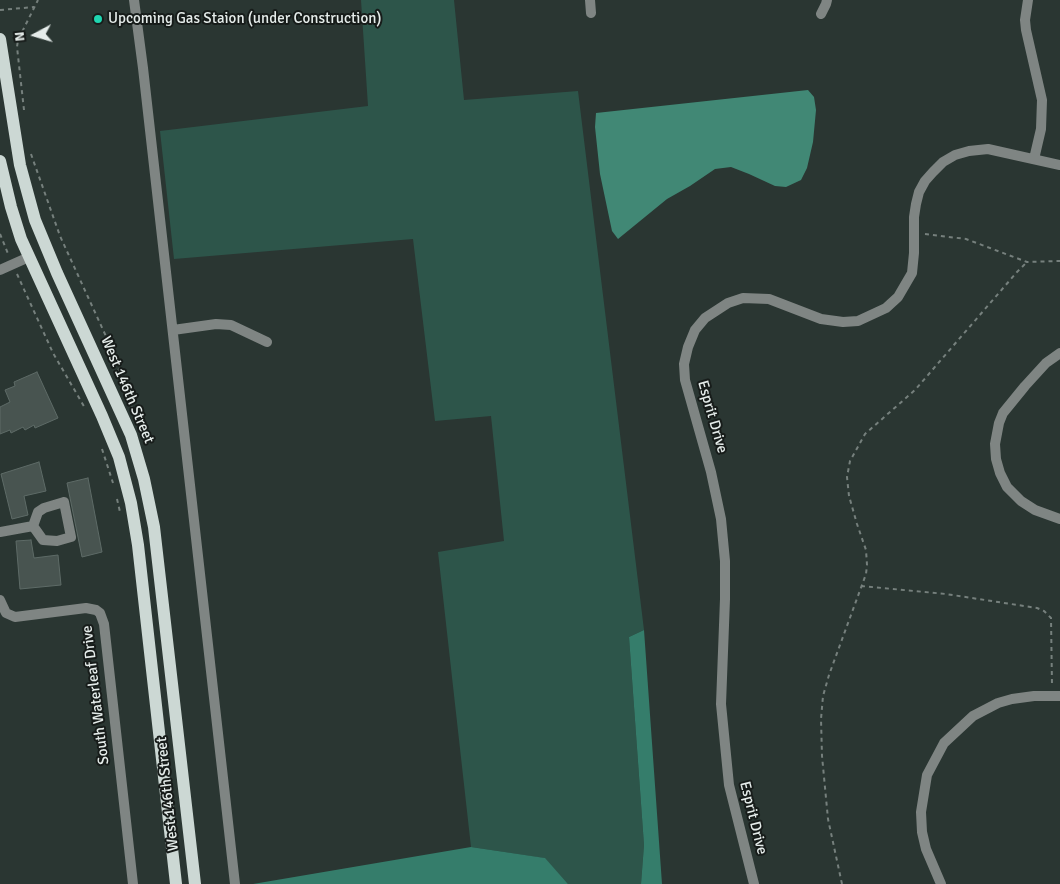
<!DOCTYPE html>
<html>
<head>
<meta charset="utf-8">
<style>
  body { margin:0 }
  #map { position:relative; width:1060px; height:884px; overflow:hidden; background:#2a3632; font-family:Signika,sans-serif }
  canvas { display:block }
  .north { position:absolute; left:10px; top:10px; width:50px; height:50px; -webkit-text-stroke:4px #171c1a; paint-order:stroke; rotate:264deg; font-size:14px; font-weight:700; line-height:20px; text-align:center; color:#e5ecea }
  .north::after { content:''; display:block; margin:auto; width:18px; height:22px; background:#e5ecea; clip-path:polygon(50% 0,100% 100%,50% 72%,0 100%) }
</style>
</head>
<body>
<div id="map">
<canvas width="1060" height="884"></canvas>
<div class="north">N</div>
</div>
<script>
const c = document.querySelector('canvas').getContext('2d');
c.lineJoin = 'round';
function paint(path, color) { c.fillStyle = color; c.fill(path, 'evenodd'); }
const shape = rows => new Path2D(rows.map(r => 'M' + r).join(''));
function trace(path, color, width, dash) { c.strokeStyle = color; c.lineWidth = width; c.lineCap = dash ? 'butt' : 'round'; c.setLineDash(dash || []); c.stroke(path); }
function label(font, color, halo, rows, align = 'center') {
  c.font = font + ' Signika,sans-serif'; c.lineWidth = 4; c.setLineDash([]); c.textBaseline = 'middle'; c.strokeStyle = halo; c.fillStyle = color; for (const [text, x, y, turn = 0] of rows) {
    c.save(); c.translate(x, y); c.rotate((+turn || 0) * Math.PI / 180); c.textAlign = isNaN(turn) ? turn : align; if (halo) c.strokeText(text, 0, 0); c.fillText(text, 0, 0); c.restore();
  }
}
const green = shape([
  [361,0,454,0,464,100,578,91,644,630,629,637,644,845,641,884,568,884,544,858,471,847,438,552,504,541,491,416,435,421,413,239,174,259,160,131,368,106]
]);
const forest = shape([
  [644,630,662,884,641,884,644,845,629,637],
  [471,847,545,858,568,884,253,884]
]);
const water = shape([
  [808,90,814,97,816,110,813,142,807,168,801,180,786,187,775,186,749,174,731,167,715,169,690,186,667,199,618,239,612,231,600,174,595,127,596,113]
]);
const building = shape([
  [37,372,58,418,35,428,34,425,25,430,23,427,11,433,10,430,0,434,0,407,10,402,5,390,15,386,14,382,37,372],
  [39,462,46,491,24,496,28,515,12,519,1,474,39,462],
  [88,478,102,552,82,557,67,483,88,478],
  [31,540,34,558,58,555,61,585,20,589,16,541,31,540]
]);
const path = shape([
  [0,10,34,7],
  [24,110,17,47,18,40,38,0],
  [31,154,60,236,110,345,132,407],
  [0,234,9,256],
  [925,234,966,239,1027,262,1060,261],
  [17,274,53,353,85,408],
  [102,449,113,483],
  [117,499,120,512],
  [861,586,946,594,1037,608,1044,611,1051,618,1052,685],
  [842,884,828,819,822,756,821,719,823,696,829,675,866,574,867,565,866,550,857,524,849,496,847,477,850,461,865,434,915,390,1017,272,1027,262]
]);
const minor = shape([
  [134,0,143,68,235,884],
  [590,0,591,13],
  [1028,0,1025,20,1026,30,1042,100,1041,129,1034,159],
  [821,14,826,4,827,0],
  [0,270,29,257],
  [173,330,216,324,231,325,267,342],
  [1060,353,1046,363,1025,386,1003,413,999,423,995,444,996,459,1000,473,1007,487,1021,501,1035,510,1060,519],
  [64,502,71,537,57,541,43,540,33,526,38,512,44,508,64,502],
  [0,532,33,526],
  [0,600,6,613,15,617,86,608,96,610,100,613,104,624,133,884],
  [754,884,729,785,721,704,725,599,725,561,721,519,711,472,685,380,684,364,688,347,695,330,705,318,728,303,743,298,769,299,821,319,843,322,858,321,886,308,898,297,912,273,914,253,914,217,916,204,919,192,925,181,933,172,943,162,955,155,969,151,988,149,1060,165],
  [941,884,926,849,922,832,921,812,927,775,944,743,973,716,998,703,1012,699,1034,696,1060,696]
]);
const major = shape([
  [0,39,20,165,35,220,57,273,131,435,144,479,154,527,195,884],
  [0,161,11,207,21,239,102,416,119,457,131,503,138,545,176,884]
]);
const markers = [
  [98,19,5,"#1fd5b0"]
];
const poiNames = [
  ["Upcoming Gas Staion (under Construction)",108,19]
];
const streetNames = [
  ["West 146th Street",127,390,67],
  ["Esprit Drive",712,417,74],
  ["South Waterleaf Drive",96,695,-97],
  ["West 146th Street",168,794,-96],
  ["Esprit Drive",753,818,76]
];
paint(green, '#2d554a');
paint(forest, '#357d6b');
paint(water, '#418875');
paint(building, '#485450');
trace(building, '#5e6b67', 1);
trace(path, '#76807d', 2, [4, 4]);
trace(minor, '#7f8583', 10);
trace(major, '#ccd8d4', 12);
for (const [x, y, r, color] of markers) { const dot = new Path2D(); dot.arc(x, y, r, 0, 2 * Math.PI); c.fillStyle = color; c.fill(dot); trace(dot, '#171c1a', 2); }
label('15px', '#e5ecea', '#171c1a', poiNames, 'left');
label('15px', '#e5ecea', '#171c1a', streetNames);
</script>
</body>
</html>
